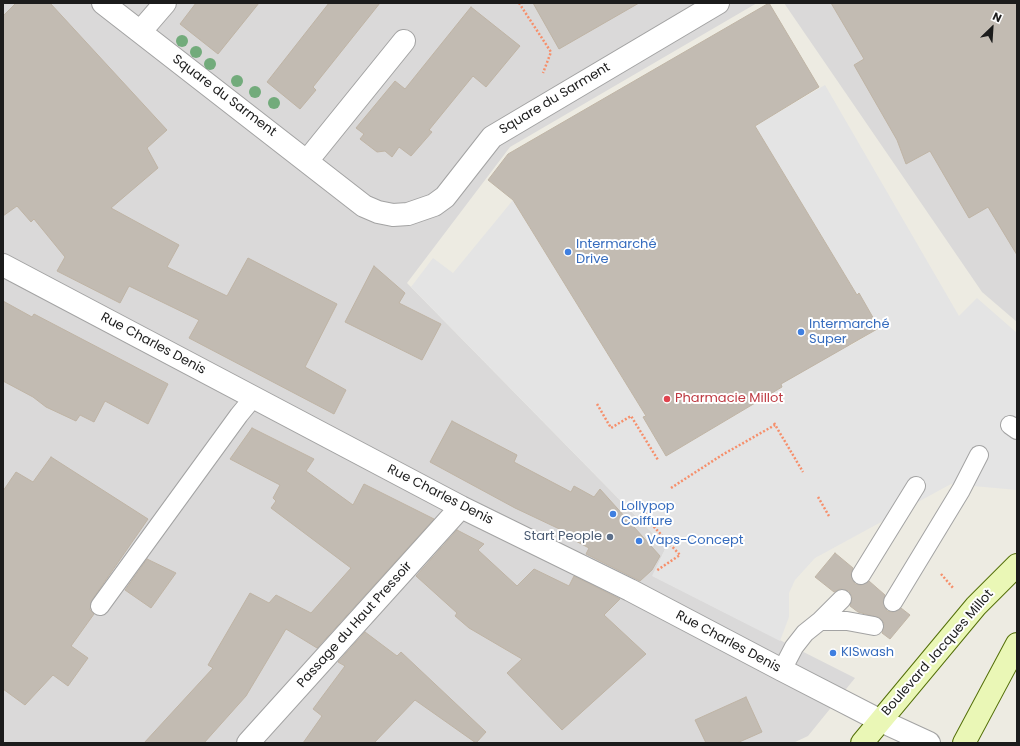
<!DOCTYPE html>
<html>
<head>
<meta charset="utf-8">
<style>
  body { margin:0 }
  #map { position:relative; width:1020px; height:746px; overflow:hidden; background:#edebe2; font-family:Poppins,sans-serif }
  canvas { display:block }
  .frame { position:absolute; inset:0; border:4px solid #1c1c1c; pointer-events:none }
  .north { position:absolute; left:972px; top:8px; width:40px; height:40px; -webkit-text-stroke:3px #fff; paint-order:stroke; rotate:25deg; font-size:11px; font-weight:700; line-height:16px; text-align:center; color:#1c1c1c }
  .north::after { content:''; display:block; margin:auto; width:14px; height:18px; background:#1c1c1c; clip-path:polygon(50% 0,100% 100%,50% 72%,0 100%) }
</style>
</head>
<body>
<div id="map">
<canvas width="1020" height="746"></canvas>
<div class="frame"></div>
<div class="north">N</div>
</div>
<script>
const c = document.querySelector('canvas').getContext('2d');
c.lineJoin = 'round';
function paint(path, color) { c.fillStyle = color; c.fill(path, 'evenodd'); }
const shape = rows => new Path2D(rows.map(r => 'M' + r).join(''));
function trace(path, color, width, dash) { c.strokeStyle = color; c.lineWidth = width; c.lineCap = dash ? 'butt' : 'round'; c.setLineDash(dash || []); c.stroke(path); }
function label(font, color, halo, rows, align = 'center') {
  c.font = font + ' Poppins,sans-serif'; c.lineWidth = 4; c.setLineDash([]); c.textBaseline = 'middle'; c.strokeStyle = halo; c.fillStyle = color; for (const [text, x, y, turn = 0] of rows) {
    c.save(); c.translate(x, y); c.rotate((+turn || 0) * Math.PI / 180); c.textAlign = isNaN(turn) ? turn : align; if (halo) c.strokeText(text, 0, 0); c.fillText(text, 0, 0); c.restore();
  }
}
const residential = shape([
  [3,3,757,3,510,147,407,283,666,547,653,576,855,678,808,736,793,743,3,743],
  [784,3,1017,3,1017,322,982,292]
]);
const parking = shape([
  [825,85,959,316,977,298,1017,333,1017,490,951,484,815,558,795,580,789,593,789,617,780,641,652,576,666,547,411,287,433,258,453,273,513,200,646,416,643,417,666,456,782,387,779,381,848,344,850,346,879,328,859,294,857,295,755,126]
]);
const building = shape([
  [16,3,50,3,167,130,147,148,158,168,111,208,179,245,167,267,227,296,248,258,337,304,305,367,346,390,334,414,189,338,199,320,129,286,120,303,57,271,65,257,34,219,31,222,17,206,3,216,3,16,16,3],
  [196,3,259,3,218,54,180,24,196,3],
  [329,3,380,3,313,87,316,90,300,109,267,82,329,3],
  [533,3,639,3,559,49,533,3],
  [769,3,819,87,755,126,857,295,859,293,879,328,781,384,782,387,666,456,643,417,646,416,513,200,488,180,508,154,769,3],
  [831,3,1017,3,1017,255,988,207,969,218,930,151,906,164,897,140,854,65,864,59,831,3],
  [471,7,520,46,486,87,473,76,429,130,432,132,411,156,399,147,392,157,385,151,377,152,360,139,364,134,356,128,395,81,405,89,471,7],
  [374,266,405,293,399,303,441,324,422,360,345,322,374,266],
  [3,301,32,317,34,314,168,384,148,424,105,401,94,422,80,415,76,421,46,407,33,397,3,381,3,301],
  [452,421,517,455,514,462,571,492,574,486,594,497,600,489,660,556,652,570,640,581,586,554,589,548,568,537,570,534,515,508,430,462,452,421],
  [252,428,314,459,306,471,353,505,364,484,434,519,317,648,286,629,246,696,204,743,144,743,213,668,208,665,250,593,269,603,276,595,311,613,351,568,271,508,276,501,273,498,280,485,230,459,252,428],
  [51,457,148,519,92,600,90,610,94,614,71,646,88,658,68,686,53,675,25,705,3,689,3,491,16,472,33,482,51,457],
  [457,530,484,544,478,550,517,586,534,569,569,586,574,576,620,599,604,615,646,654,562,730,507,673,522,659,469,628,455,616,457,613,416,576,457,530],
  [835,553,853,568,851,575,855,584,861,585,869,581,885,595,883,602,887,611,893,612,901,608,910,615,890,639,882,633,884,623,880,618,858,612,850,606,852,597,849,591,840,589,834,592,815,577,835,553],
  [147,559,176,573,151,608,125,590,147,559],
  [365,632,397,656,401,652,486,732,476,743,415,700,374,743,303,743,322,716,313,709,345,666,338,662,365,632],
  [746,697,762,732,737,743,706,743,695,720,746,697]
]);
const path = shape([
  [519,3,551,52,543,73],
  [597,404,611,428,631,416,658,460],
  [774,423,803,472],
  [671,488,722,455,775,425],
  [818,497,829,516],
  [646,512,643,515,680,555,656,571],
  [941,574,954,589]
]);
const lane = shape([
  [1010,425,1017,430],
  [861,575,916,486],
  [893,602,961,490,979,455],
  [100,606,239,415,253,398],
  [820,621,842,599],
  [782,670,794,647,805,633,820,621,847,621,874,626]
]);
const street = shape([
  [103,3,364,206,378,212,393,215,408,214,434,205,445,197,492,137,718,3],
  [140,32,165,3],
  [307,161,404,41],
  [3,265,461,507,630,590,782,670,879,720,929,743],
  [248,743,461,507]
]);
const secondary = shape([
  [862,743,976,606,1017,565],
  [964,743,1017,644]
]);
const trees = [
  [182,41],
  [196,52],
  [210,64],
  [237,81],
  [255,92],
  [274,103]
];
const markers = [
  [568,252,4,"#3f7fe0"],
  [801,332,4,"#3f7fe0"],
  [667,399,4,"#e0444e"],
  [613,514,4,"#3f7fe0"],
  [610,537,4,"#5c6f8a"],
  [639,541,4,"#3f7fe0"],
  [833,653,4,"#3f7fe0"]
];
const streetNames = [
  ["Square du Sarment",224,96,37],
  ["Square du Sarment",555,99,-31],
  ["Rue Charles Denis",153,344,28],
  ["Rue Charles Denis",440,495,27],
  ["Passage du Haut Pressoir",355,625,-48],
  ["Rue Charles Denis",728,642,28],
  ["Boulevard Jacques Millot",938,653,-49]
];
const shopNames = [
  ["Intermarché",576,245],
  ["Drive",576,260],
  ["Intermarché",809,325],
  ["Super",809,340],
  ["Lollypop",621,507],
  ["Coiffure",621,522],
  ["Vaps-Concept",647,541],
  ["KISwash",841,653]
];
const healthNames = [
  ["Pharmacie Millot",675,399]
];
const serviceNames = [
  ["Start People",602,537]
];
paint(residential, '#dad9d9');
paint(parking, '#e4e4e4');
paint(building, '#c2bbb2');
trace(building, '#bfb4a5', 1);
trace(lane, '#a3a3a3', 20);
trace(street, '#a3a3a3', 24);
trace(secondary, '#536f08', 24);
trace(path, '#f68f6b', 2.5, [2, 2]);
trace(lane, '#fff', 18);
trace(street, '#fff', 22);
trace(secondary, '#eaf7b6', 22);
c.fillStyle = '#72ab7b';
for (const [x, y] of trees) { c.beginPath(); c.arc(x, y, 6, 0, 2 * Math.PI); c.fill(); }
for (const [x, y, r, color] of markers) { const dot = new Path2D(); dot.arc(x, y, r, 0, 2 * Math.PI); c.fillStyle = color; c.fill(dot); trace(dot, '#fff', 1.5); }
label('13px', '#1c1c1c', '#fff', streetNames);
label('13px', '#366cbe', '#fff', shopNames, 'left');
label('13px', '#be3a42', '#fff', healthNames, 'left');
label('13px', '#4e5e75', '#fff', serviceNames, 'right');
</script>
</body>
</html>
